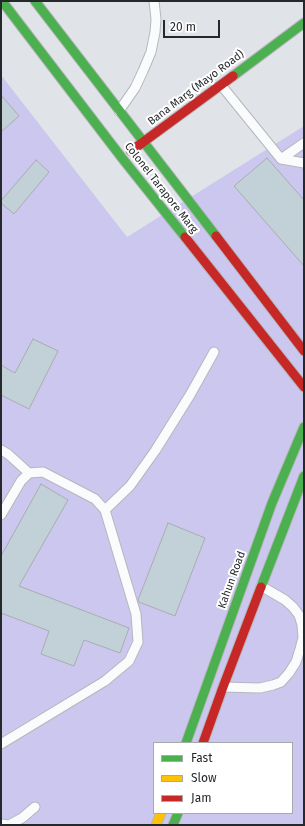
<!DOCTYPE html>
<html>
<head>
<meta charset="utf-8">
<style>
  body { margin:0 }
  #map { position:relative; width:305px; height:826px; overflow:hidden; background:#e0e4e8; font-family:"Fira Sans",sans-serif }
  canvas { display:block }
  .frame { position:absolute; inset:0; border:2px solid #26292c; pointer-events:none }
  .legend { position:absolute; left:153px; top:742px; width:140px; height:72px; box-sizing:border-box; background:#fff; border:1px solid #a8a9ab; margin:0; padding:5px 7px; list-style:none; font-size:12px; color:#26292c }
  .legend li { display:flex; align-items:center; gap:8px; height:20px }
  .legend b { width:20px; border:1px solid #a8a9ab }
  .scale { position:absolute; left:163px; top:20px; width:57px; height:18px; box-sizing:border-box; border:2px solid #26292c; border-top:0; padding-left:5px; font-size:12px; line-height:14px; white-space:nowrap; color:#26292c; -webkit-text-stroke:3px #fff; paint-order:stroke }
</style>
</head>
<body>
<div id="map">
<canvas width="305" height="826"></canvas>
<div class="frame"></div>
<ul class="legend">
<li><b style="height:5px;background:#4caf50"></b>Fast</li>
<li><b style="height:5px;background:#ffc107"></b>Slow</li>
<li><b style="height:5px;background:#c62828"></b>Jam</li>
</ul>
<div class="scale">20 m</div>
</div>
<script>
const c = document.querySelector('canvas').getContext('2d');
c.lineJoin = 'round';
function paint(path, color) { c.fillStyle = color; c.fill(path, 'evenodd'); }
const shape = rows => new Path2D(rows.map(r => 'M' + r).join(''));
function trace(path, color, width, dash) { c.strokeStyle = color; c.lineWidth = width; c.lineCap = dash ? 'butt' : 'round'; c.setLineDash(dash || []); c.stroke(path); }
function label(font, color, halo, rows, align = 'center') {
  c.font = font + ' "Fira Sans",sans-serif'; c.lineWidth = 4; c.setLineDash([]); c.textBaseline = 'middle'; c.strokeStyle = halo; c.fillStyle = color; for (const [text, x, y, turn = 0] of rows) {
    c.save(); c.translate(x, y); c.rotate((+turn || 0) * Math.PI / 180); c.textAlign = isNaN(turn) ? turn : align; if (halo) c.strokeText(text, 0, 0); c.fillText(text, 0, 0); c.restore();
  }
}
const green = shape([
  [1,75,127,237,304,126,304,825,1,825],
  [154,743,292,743,292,813,154,813]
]);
const building = shape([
  [1,95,19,116,1,132,1,95],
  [267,158,304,200,304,266,234,186,267,158],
  [36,160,49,172,14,214,1,203,1,201,36,160],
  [33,339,58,351,29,409,1,395,1,365,15,373,33,339],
  [41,484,68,500,19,586,129,628,120,653,84,640,74,666,41,654,49,631,1,613,1,556,41,484],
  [168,523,205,538,175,616,139,602,138,600,168,523]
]);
const lane = shape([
  [221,85,281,159,304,163],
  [119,111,135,88,143,71,151,52,155,32,156,19,154,1],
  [281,159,304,143],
  [1,450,8,454,29,473],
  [105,510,130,486,155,451,190,395,214,352],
  [1,515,21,481,29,473,43,472,95,499,105,510,136,614,138,642,129,661,105,681,1,744],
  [223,687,260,688,273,685,281,682,289,673,296,662,300,649,303,638,302,625,299,615,293,607,285,600,261,586],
  [1,824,9,825,22,818,35,807]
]);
const fast = shape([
  [2,1,122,158,185,237],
  [35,1,216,236],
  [233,76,304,23],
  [261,587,304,476],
  [186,743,272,503,304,427],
  [173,825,178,813]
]);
const slow = shape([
  [156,825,161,813]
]);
const jam = shape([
  [131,151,233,76],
  [216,236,304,351],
  [185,237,304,387],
  [203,743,223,687,261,587]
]);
const streetNames = [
  ["Bana Marg (Mayo Road)",196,88,-37],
  ["Colonel Tarapore Marg",161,188,52],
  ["Kahun Road",232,580,-70]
];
paint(green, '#cbc7ef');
paint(building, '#c2d0d8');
trace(building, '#aaadb0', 1);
trace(lane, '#b5b7bb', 11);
trace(fast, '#b5b7bb', 11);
trace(slow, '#b5b7bb', 11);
trace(jam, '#b5b7bb', 11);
trace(lane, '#fafbfc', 9);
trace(fast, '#4caf50', 9);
trace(slow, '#ffc107', 9);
trace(jam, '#c62828', 9);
label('11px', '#26292c', '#fff', streetNames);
</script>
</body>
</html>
